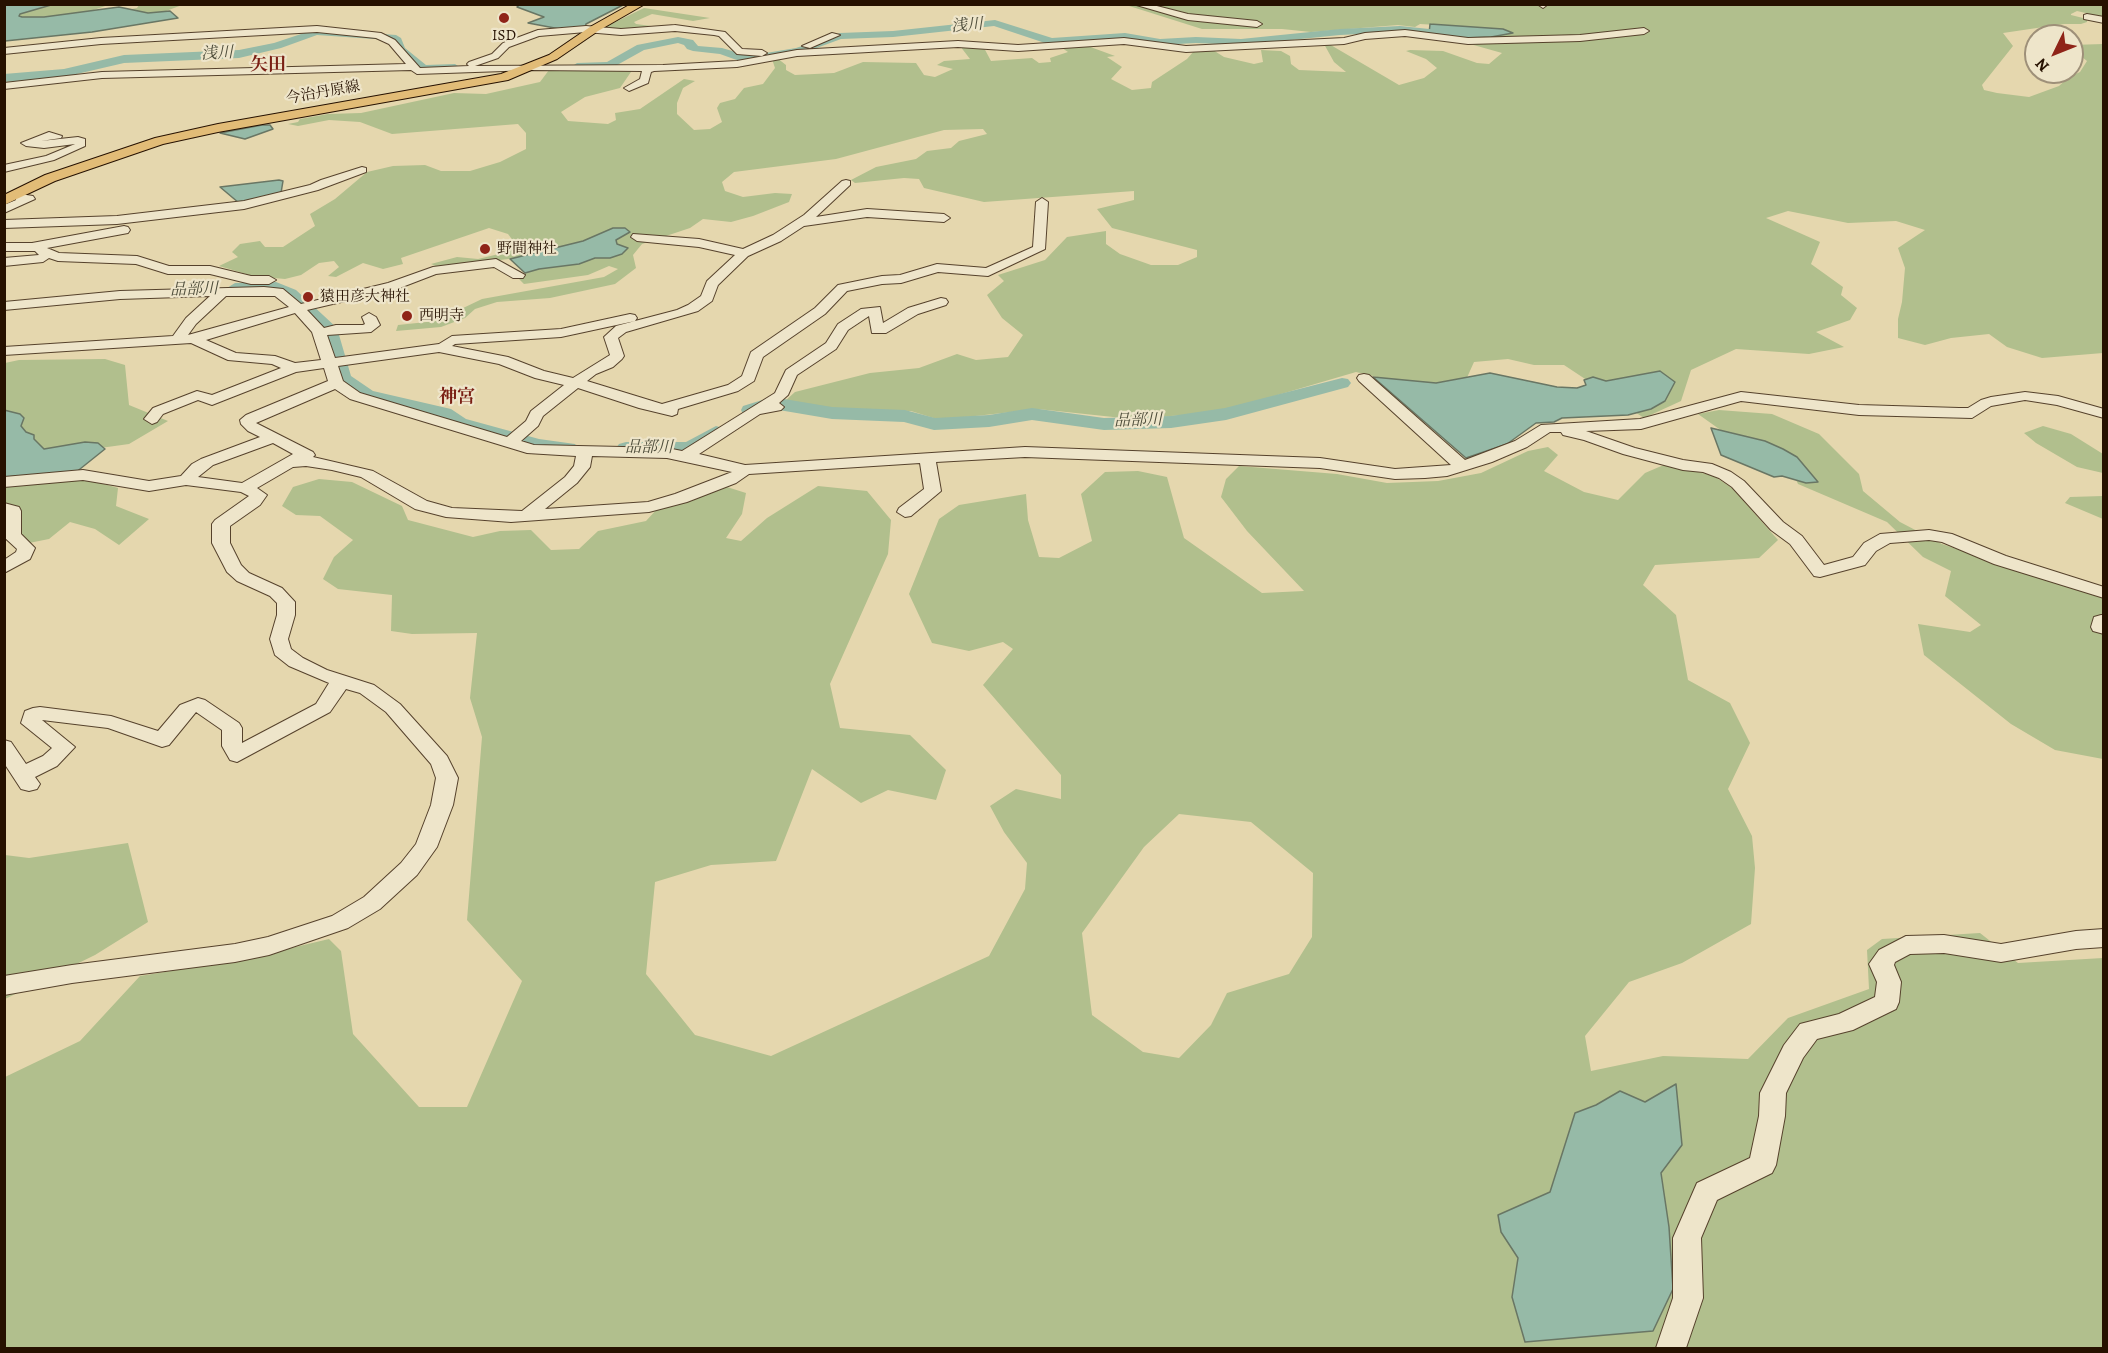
<!DOCTYPE html>
<html>
<head>
<meta charset="utf-8">
<style>
  body { margin:0 }
  #map { position:relative; width:2108px; height:1353px; overflow:hidden; background:#e5d7ae; font-family:Alegreya,serif }
  canvas { display:block }
  .frame { position:absolute; inset:0; border:6px solid #261100; pointer-events:none }
  .north { position:absolute; left:2024px; top:24px; width:60px; height:60px; box-sizing:border-box; background:#eee5ca; border:2px solid #9e9079; border-radius:50%; rotate:227deg; font-size:16px; font-weight:700; line-height:24px; text-align:center; color:#261100 }
  .north::after { content:''; display:block; margin:auto; width:21px; height:27px; background:#8f2418; clip-path:polygon(50% 0,100% 100%,50% 72%,0 100%) }
</style>
</head>
<body>
<div id="map">
<canvas width="2108" height="1353"></canvas>
<div class="frame"></div>
<div class="north">N</div>
</div>
<script>
const c = document.querySelector('canvas').getContext('2d');
c.lineJoin = 'round';
function paint(path, color) { c.fillStyle = color; c.fill(path, 'evenodd'); }
const shape = rows => new Path2D(rows.map(r => 'M' + r).join(''));
function trace(path, color, width, dash) { c.strokeStyle = color; c.lineWidth = width; c.lineCap = dash ? 'butt' : 'round'; c.setLineDash(dash || []); c.stroke(path); }
function label(font, color, halo, rows, align = 'center') {
  c.font = font + ' Alegreya,"Noto Serif JP",serif'; c.lineWidth = 4.5; c.setLineDash([]); c.textBaseline = 'middle'; c.strokeStyle = halo; c.fillStyle = color; for (const [text, x, y, turn = 0] of rows) {
    c.save(); c.translate(x, y); c.rotate((+turn || 0) * Math.PI / 180); c.textAlign = isNaN(turn) ? turn : align; if (halo) c.strokeText(text, 0, 0); c.fillText(text, 0, 0); c.restore();
  }
}
const green = shape([
  [5,4,108,5,88,12,121,11,137,8,139,5,182,5,158,14,13,21],
  [1126,5,2103,5,2103,17,2077,11,2071,14,2071,15,2087,19,2087,22,2081,24,2064,24,2003,33,2013,46,1982,85,1984,90,1997,93,2029,97,2059,86,2069,77,2080,72,2087,61,2082,57,2072,56,2072,45,2103,44,2103,353,2042,358,2007,347,1989,334,1951,338,1925,345,1898,338,1898,319,1902,302,1905,268,1898,248,1925,230,1896,221,1848,223,1788,211,1766,218,1820,242,1811,264,1843,287,1841,295,1857,308,1850,320,1816,332,1844,347,1809,354,1736,349,1691,370,1681,401,1644,418,1564,365,1534,365,1508,359,1474,362,1465,382,1435,387,1390,380,1356,372,1230,409,1184,415,1132,419,1038,409,940,420,911,411,838,410,803,405,787,406,785,401,795,392,870,373,919,368,957,354,976,360,1008,357,1023,335,1002,318,987,295,1004,281,998,275,1045,260,1067,237,1106,231,1106,244,1120,254,1151,265,1178,265,1197,257,1197,250,1112,228,1097,209,1134,200,1134,191,984,202,924,188,919,179,904,178,855,183,851,180,876,167,916,159,927,151,951,148,959,141,987,134,983,129,944,130,836,159,734,172,722,182,725,191,743,197,775,193,792,194,789,202,753,216,731,222,703,219,690,228,642,244,633,255,636,268,615,284,550,298,497,302,475,309,465,318,441,327,396,331,398,325,436,321,482,299,604,277,618,269,609,266,588,275,524,284,519,279,530,268,535,256,438,267,431,264,457,257,478,259,503,253,514,242,508,234,489,228,401,258,403,264,383,269,363,263,336,277,328,276,339,267,334,261,319,263,301,275,285,279,253,276,219,266,238,257,232,252,240,244,260,241,265,247,283,247,315,226,310,214,335,199,367,172,393,166,425,165,441,171,470,171,500,162,526,149,526,133,518,124,392,134,360,122,329,120,298,126,288,124,298,122,300,119,328,114,361,113,454,93,486,94,540,82,549,70,633,69,620,88,585,97,561,112,568,121,608,124,616,120,615,113,640,109,684,79,695,81,683,88,677,103,677,114,694,130,710,129,722,122,717,108,720,103,735,99,744,88,763,84,775,68,772,59,777,58,786,65,786,70,795,75,834,73,863,62,916,63,924,75,935,77,953,69,937,65,944,61,970,59,960,46,983,46,991,61,1032,58,1039,63,1051,62,1050,58,1068,52,1062,48,1085,45,1115,56,1107,57,1122,67,1111,79,1132,90,1151,88,1152,82,1187,59,1194,51,1213,50,1224,57,1254,64,1263,62,1261,50,1281,51,1290,56,1291,64,1299,70,1346,72,1334,62,1324,44,1329,44,1399,85,1424,78,1437,68,1426,59,1406,51,1410,50,1443,51,1477,63,1489,64,1502,53,1470,44,1481,39,1479,36,1455,26,1420,24,1415,27,1398,25,1311,32,1282,29,1202,29],
  [644,8,710,18,693,21,652,14,634,22,636,24,651,26,651,29,622,30,603,28],
  [105,359,125,365,129,405,168,421,129,444,93,449,72,468,79,477,118,488,116,506,149,519,119,545,95,529,70,522,49,539,29,543,14,532,5,504,5,363,19,360],
  [1719,410,1772,414,1819,434,1859,474,1863,491,1900,522,1942,544,2103,598,2103,759,2055,750,2011,724,1924,655,1918,624,1970,632,1981,625,1945,596,1951,571,1923,557,1887,522,1798,484,1789,464,1729,436,1698,414],
  [2043,426,2071,434,2103,454,2103,473,2077,467,2036,443,2024,433],
  [1548,447,1558,455,1544,471,1584,492,1618,500,1645,473,1666,464,1714,476,1732,488,1778,540,1759,558,1655,565,1643,585,1676,615,1688,680,1730,703,1750,743,1728,789,1752,836,1755,868,1751,924,1682,963,1629,982,1585,1036,1591,1071,1663,1056,1748,1059,1788,1018,1869,989,1867,950,1882,939,1980,933,2018,963,2103,958,2103,1348,5,1348,5,1077,80,1041,140,976,245,959,329,939,341,951,353,1034,419,1107,467,1107,522,981,467,920,482,737,470,698,477,633,412,634,391,631,392,595,338,589,323,579,334,557,353,540,320,516,296,515,282,506,293,487,319,479,352,482,402,506,408,520,473,537,500,531,531,530,551,550,579,549,598,531,646,521,657,509,727,487,746,493,742,514,726,538,741,541,767,518,818,486,867,491,891,520,888,554,830,684,840,728,910,735,946,770,936,800,888,790,861,803,812,769,776,861,711,865,655,882,646,974,695,1035,771,1056,989,956,1025,889,1027,863,1004,832,990,806,1016,789,1061,799,1061,775,983,685,1013,649,1003,642,969,651,932,643,909,594,939,519,959,505,1026,494,1028,520,1039,557,1059,558,1092,541,1081,494,1105,472,1138,471,1167,477,1184,538,1262,593,1304,591,1247,531,1221,497,1226,479,1239,466,1337,474,1387,483,1438,481,1481,473,1528,451],
  [1179,814,1251,822,1313,873,1312,937,1289,974,1227,993,1211,1025,1179,1058,1143,1052,1092,1015,1082,933,1144,847],
  [2103,496,2103,519,2065,503,2070,497],
  [128,843,148,922,95,955,5,999,5,855,29,858]
]);
const water = shape([
  [520,4,623,5,586,24,585,28,560,29,528,23,544,17,517,7,520,4],
  [4,5,51,5,20,14,19,16,22,17,44,17,119,7,148,13,170,11,178,18,92,32,5,41,4,5],
  [1430,24,1503,29,1513,33,1491,37,1464,38,1429,34,1430,24],
  [262,125,270,125,273,129,245,139,220,133,262,125],
  [279,180,283,181,281,193,239,203,220,187,279,180],
  [613,228,625,228,630,232,616,240,617,244,628,248,622,254,610,258,595,258,579,264,539,269,525,273,510,259,583,241,613,228],
  [1660,371,1675,382,1665,401,1651,409,1628,415,1562,418,1554,422,1536,423,1507,444,1466,458,1373,377,1436,383,1490,373,1557,387,1577,388,1586,385,1584,380,1593,377,1606,381,1660,371],
  [4,410,20,414,24,418,21,426,26,432,34,435,34,439,44,449,85,442,98,443,105,449,75,473,5,477,4,410],
  [1711,428,1765,441,1783,449,1797,457,1818,482,1806,483,1782,476,1774,477,1721,455,1711,428],
  [1676,1084,1682,1145,1661,1173,1669,1227,1673,1289,1653,1331,1525,1342,1512,1297,1518,1258,1501,1232,1498,1215,1550,1192,1575,1113,1596,1105,1620,1091,1645,1102,1676,1084]
]);
const river = shape([
  [995,20,1052,38,1125,33,1160,39,1196,37,1241,39,1340,29,1400,26,1439,30,1445,33,1439,36,1400,32,1340,35,1241,45,1196,43,1160,45,1125,39,1051,45,994,26,893,37,841,39,803,53,754,63,745,63,720,54,693,51,687,49,684,45,678,43,644,50,610,69,577,71,571,67,577,63,607,62,637,45,678,37,693,40,698,46,722,48,746,55,754,55,796,48,840,33,893,31,995,20],
  [316,29,396,35,401,38,405,48,426,65,455,64,461,68,455,72,423,73,396,51,389,40,317,35,281,48,239,58,124,63,64,77,4,82,4,74,64,69,124,55,239,50,274,43,316,29],
  [276,282,296,290,337,328,351,376,373,391,451,409,466,419,539,439,575,444,578,448,575,452,568,454,538,451,452,427,438,417,360,399,337,383,323,334,284,296,274,292,235,293,227,288,235,283,276,282],
  [1342,378,1348,379,1351,383,1348,387,1226,420,1171,428,1104,430,1032,420,989,427,934,430,904,422,832,419,773,409,750,416,743,414,741,410,743,406,772,397,832,407,905,410,935,418,989,415,1032,408,1104,418,1171,416,1225,408,1342,378],
  [716,426,723,428,726,432,723,436,690,454,626,454,619,452,616,448,619,444,626,442,686,442,716,426]
]);
const minor = shape([
  [1133,4,1149,4,1188,14,1257,21,1262,24,1257,27,1188,20,1133,4],
  [1537,4,1547,4,1547,5,1543,8,1537,4],
  [2087,14,2104,17,2104,23,2084,19,2084,15,2087,14],
  [675,25,725,32,742,49,762,50,767,53,762,56,737,54,719,36,714,35,675,31,621,35,586,32,539,36,509,47,498,58,475,66,663,65,737,61,797,50,958,41,1018,45,1124,38,1186,46,1344,38,1365,33,1405,30,1468,38,1580,35,1644,28,1649,31,1644,34,1580,41,1468,44,1405,36,1365,39,1344,44,1186,52,1124,44,1018,51,958,47,797,56,737,67,654,71,651,72,648,83,629,91,624,88,640,79,642,71,533,70,417,74,411,70,102,78,4,89,4,83,102,72,406,64,389,44,376,38,317,32,101,44,4,54,4,48,101,38,317,26,381,33,395,40,420,68,469,66,467,64,469,62,492,54,503,43,538,30,586,26,621,29,675,25],
  [832,33,840,35,810,48,802,46,832,33],
  [49,132,62,136,61,138,41,141,78,137,85,139,85,146,54,160,4,172,4,165,46,156,75,144,44,148,26,146,21,143,49,132],
  [362,167,366,168,366,172,318,190,244,209,117,224,4,228,4,220,117,216,244,201,310,185,321,180,362,167],
  [846,180,850,181,850,185,816,217,867,209,944,214,950,218,944,222,867,217,804,226,781,241,748,256,718,285,712,301,698,311,626,332,618,338,624,356,622,359,613,367,596,374,587,381,662,404,728,385,742,376,751,352,815,308,838,285,882,276,900,275,937,264,986,268,1033,247,1036,202,1042,198,1048,202,1045,249,988,276,938,272,901,283,882,284,847,291,825,314,763,357,754,381,738,391,678,409,677,414,672,416,639,408,578,388,543,416,538,426,521,441,534,445,667,448,682,451,775,393,786,370,826,343,838,324,861,309,880,307,883,323,908,308,941,298,946,299,948,302,946,305,918,314,886,333,872,333,869,316,848,330,836,349,797,375,788,395,779,403,784,407,781,410,760,414,699,454,745,465,1025,447,1320,458,1395,469,1451,465,1359,381,1357,378,1359,375,1364,374,1369,375,1465,460,1515,441,1541,425,1640,419,1741,392,1859,405,1959,408,1968,408,1981,400,1991,397,2025,392,2058,396,2104,409,2104,418,2057,405,2025,400,1991,406,1972,418,1859,415,1741,401,1641,429,1586,431,1635,448,1683,460,1712,464,1731,472,1744,481,1783,522,1802,536,1824,565,1853,557,1864,543,1880,534,1929,530,1952,534,2006,556,2104,587,2104,598,1994,564,1942,542,1929,540,1890,543,1876,551,1865,565,1820,577,1814,576,1790,544,1771,530,1732,487,1719,478,1703,472,1683,470,1623,454,1584,440,1563,435,1561,432,1550,432,1527,447,1492,462,1447,476,1425,478,1395,479,1320,468,1025,457,936,462,941,491,911,516,905,517,897,512,899,508,924,489,920,463,749,474,736,483,687,502,649,512,511,522,446,517,415,509,361,477,332,470,306,466,293,467,257,488,267,495,260,505,230,526,230,543,241,565,249,573,282,588,295,602,295,615,288,639,291,649,303,658,327,670,374,685,400,704,447,756,458,778,453,805,437,847,417,875,380,909,348,928,269,955,235,962,72,983,4,995,4,976,72,965,235,944,268,937,332,916,364,897,401,863,416,844,431,805,436,778,431,764,386,712,360,693,346,689,330,712,237,762,230,760,222,746,222,730,196,712,169,745,162,747,108,728,42,720,75,747,57,766,35,777,40,784,37,789,29,791,21,789,4,763,4,740,11,742,26,764,43,756,52,748,21,723,25,711,33,708,40,707,111,716,158,731,180,705,198,698,205,700,239,723,242,728,242,743,316,704,329,683,289,666,275,655,270,639,277,615,277,603,270,596,237,581,227,572,212,543,212,524,215,520,249,496,241,492,186,485,149,491,83,480,4,487,4,477,83,470,149,481,181,476,192,464,201,459,260,437,248,431,241,424,240,420,246,415,328,381,324,368,296,372,217,403,212,405,198,400,163,414,157,422,152,424,144,419,153,408,197,391,212,395,281,368,272,364,228,360,191,343,4,355,4,347,173,336,186,318,210,296,120,299,4,310,4,302,120,291,264,287,283,289,301,304,388,283,433,267,496,259,525,275,523,278,513,278,494,267,436,274,397,289,307,310,324,328,336,325,363,325,365,324,362,317,369,313,376,317,380,325,371,332,327,335,335,358,439,344,452,336,561,329,630,314,635,315,637,318,635,321,561,337,455,344,452,346,508,357,544,371,573,378,610,355,604,337,616,326,677,310,688,305,701,296,707,281,735,255,699,247,637,241,631,237,633,234,699,239,743,249,773,235,804,215,842,181,846,180],
  [226,296,275,296,289,307,188,335,196,324,226,296],
  [295,313,312,332,321,360,295,363,275,356,236,353,206,340,295,313],
  [439,352,499,364,535,378,564,385,531,411,526,421,507,437,360,393,343,381,338,366,439,352],
  [335,389,350,399,527,453,576,456,574,466,565,477,522,511,452,508,427,501,373,471,313,457,315,455,313,452,256,423,335,389],
  [273,443,293,454,242,483,198,477,213,465,273,443],
  [592,456,667,458,732,472,675,494,648,502,545,509,577,483,590,467,592,456],
  [20,194,33,196,35,199,4,213,4,205,16,200,16,195,20,194],
  [124,226,128,227,130,230,128,233,47,248,59,253,137,256,169,266,210,266,251,276,269,276,276,280,269,284,251,284,210,274,168,274,136,264,58,261,49,258,43,262,4,266,4,258,39,255,35,251,4,251,4,243,32,243,124,226],
  [4,503,19,507,21,511,21,534,35,548,30,559,4,573,4,560,16,552,17,549,4,537,4,503],
  [2101,615,2104,615,2104,634,2093,631,2091,627,2094,617,2101,615],
  [2104,929,2104,947,2076,949,2001,962,1944,953,1910,954,1895,962,1894,965,1901,982,1899,1002,1896,1009,1853,1030,1817,1039,1803,1058,1786,1093,1785,1116,1776,1165,1772,1173,1717,1200,1701,1238,1703,1298,1686,1348,1656,1348,1673,1298,1673,1238,1697,1183,1750,1158,1759,1116,1760,1093,1784,1045,1800,1024,1839,1014,1875,997,1877,982,1869,964,1879,950,1906,936,1944,935,2001,944,2076,931,2104,929]
]);
const major = shape([
  [631,4,645,4,598,31,557,59,508,80,218,132,163,144,55,181,4,205,4,195,45,175,155,138,218,124,501,74,549,55,590,27,631,4]
]);
const markers = [
  [504,18,6,"#8f2418"],
  [485,249,6,"#8f2418"],
  [308,297,6,"#8f2418"],
  [407,316,6,"#8f2418"]
];
const farPoinames = [
  ["ISD",504,36,"center"],
  ["野間神社",497,249],
  ["猿田彦大神社",320,297],
  ["西明寺",419,316]
];
const farStreetnames = [
  ["今治丹原線",323,93,-10]
];
const farWaternames = [
  ["浅川",967,26,-5],
  ["浅川",217,54,-3],
  ["品部川",194,290,-2],
  ["品部川",1138,421,-2],
  ["品部川",649,448]
];
const farQuarternames = [
  ["矢田",268,66],
  ["神宮",457,398]
];
paint(green, '#b1bf8d');
paint(water, '#96baa7');
trace(water, '#697664', 1.5);
paint(river, '#96baa7');
trace(minor, '#56422c', 2);
trace(major, '#261100', 2);
paint(minor, '#eee5ca');
paint(major, '#e2bc77');
for (const [x, y, r, color] of markers) { const dot = new Path2D(); dot.arc(x, y, r, 0, 2 * Math.PI); c.fillStyle = color; c.fill(dot); trace(dot, '#eee5ca', 2); }
label('15px', '#261100', '#eee5ca', farPoinames, 'left');
label('15px', '#261100', '#eee5ca', farStreetnames);
label('italic 16px', '#4d4c3a', '#eee5ca', farWaternames);
label('bold 18px', '#7a1f14', '#eee5ca', farQuarternames);
</script>
</body>
</html>
